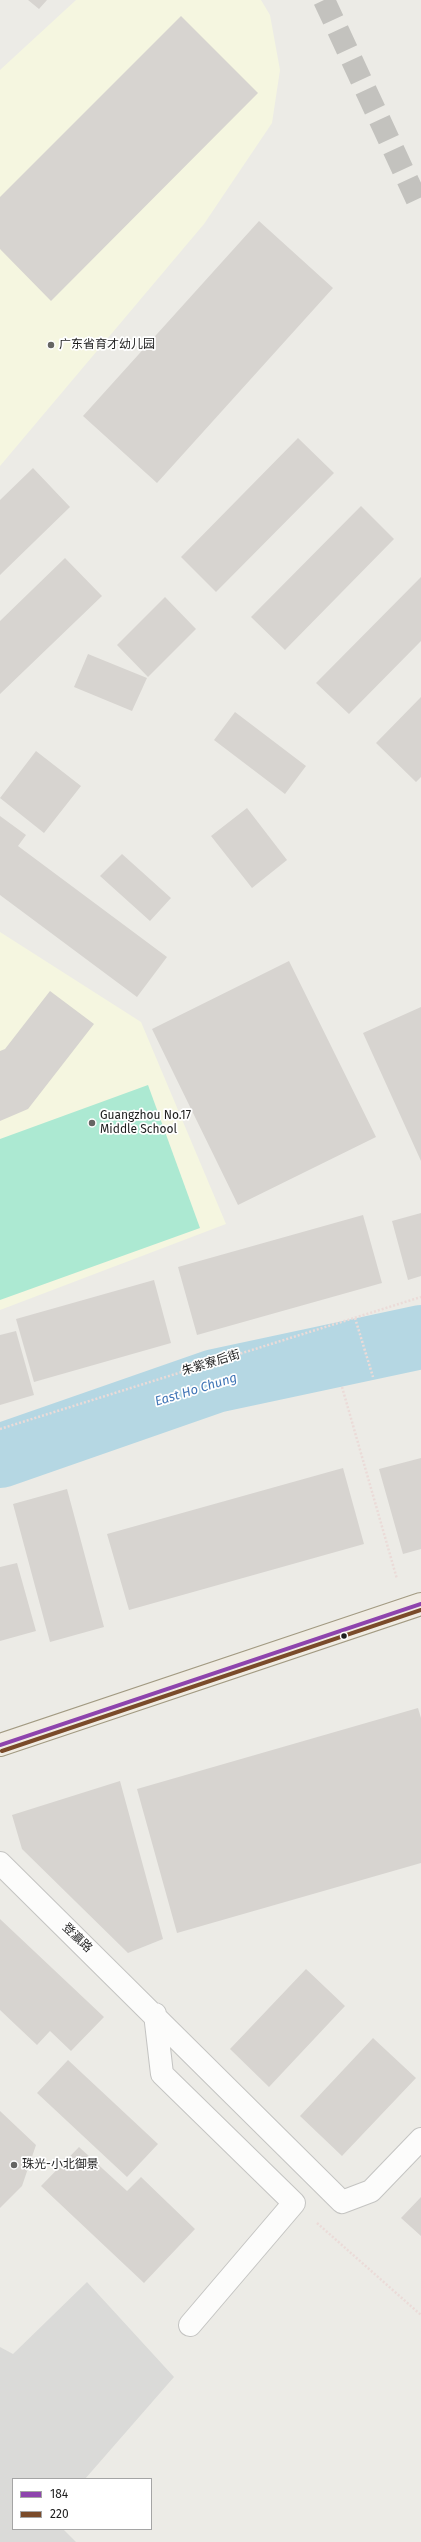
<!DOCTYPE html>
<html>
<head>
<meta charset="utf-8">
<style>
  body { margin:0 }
  #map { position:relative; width:421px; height:2542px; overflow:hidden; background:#ecebe6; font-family:"Fira Sans",sans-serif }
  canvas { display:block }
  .legend { position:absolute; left:12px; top:2478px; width:140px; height:52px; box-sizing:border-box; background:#fff; border:1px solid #a5a5a5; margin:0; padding:5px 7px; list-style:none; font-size:12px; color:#1d1d1d }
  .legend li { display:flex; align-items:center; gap:8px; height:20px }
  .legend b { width:20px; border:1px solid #a5a5a5 }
</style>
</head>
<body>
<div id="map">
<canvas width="421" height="2542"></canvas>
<ul class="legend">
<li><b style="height:5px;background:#8e44ad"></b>184</li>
<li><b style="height:5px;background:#7a4b2a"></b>220</li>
</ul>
</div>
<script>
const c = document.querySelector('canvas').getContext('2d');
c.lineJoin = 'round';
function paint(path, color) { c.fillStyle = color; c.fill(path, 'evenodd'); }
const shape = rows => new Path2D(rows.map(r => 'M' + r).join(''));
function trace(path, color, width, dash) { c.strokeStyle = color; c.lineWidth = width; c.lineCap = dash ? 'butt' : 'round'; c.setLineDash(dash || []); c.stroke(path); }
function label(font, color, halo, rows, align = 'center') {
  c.font = font + ' "Fira Sans","Noto Sans SC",sans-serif'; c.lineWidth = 3.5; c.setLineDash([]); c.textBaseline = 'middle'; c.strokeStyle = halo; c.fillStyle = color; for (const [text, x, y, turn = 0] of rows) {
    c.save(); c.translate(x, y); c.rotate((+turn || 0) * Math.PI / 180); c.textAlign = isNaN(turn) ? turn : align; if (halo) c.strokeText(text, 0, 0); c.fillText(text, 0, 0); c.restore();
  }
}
const education = shape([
  [76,0,261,0,270,15,280,70,272,123,204,224,0,466,0,70],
  [0,932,141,1022,226,1224,0,1310]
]);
const pitch = shape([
  [148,1085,200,1228,0,1300,0,1139]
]);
const parking = shape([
  [87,2282,174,2377,85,2479,13,2479,13,2529,63,2529,76,2542,0,2542,0,2347,13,2354]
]);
const river = shape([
  [0,1456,215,1381,421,1337]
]);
const building = shape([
  [28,0,47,0,39,9],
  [181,16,258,93,51,301,0,249,0,197],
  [259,221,333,288,157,483,83,416],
  [298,438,334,473,216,592,181,557],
  [33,468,70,507,0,575,0,500],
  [361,506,394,539,285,650,251,617],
  [65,558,102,596,0,694,0,621],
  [421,577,421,641,349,714,316,683],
  [165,597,196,629,148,677,117,645],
  [88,654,147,678,132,711,74,687],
  [421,697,421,777,416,782,376,743],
  [235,712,306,766,285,794,214,740],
  [36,751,81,786,44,833,0,798],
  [247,808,287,860,252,888,211,836],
  [0,816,26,835,18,846,167,957,137,997,0,895],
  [122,854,171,898,150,921,100,876],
  [289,961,376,1137,238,1205,152,1029],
  [50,991,94,1024,28,1109,0,1121,0,1051,5,1049],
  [421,1007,421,1161,363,1033],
  [421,1213,421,1276,408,1280,392,1221],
  [363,1215,382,1283,197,1335,178,1267],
  [154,1280,171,1343,34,1382,16,1319],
  [16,1331,34,1395,0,1405,0,1335],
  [421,1458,421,1549,403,1554,379,1469],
  [343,1468,364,1544,129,1610,107,1534],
  [67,1489,104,1627,50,1642,13,1504],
  [17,1563,36,1631,0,1641,0,1567],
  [418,1708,421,1718,421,1863,177,1933,137,1789],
  [120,1781,163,1939,128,1953,22,1849,12,1815],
  [0,1919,104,2017,71,2051,50,2031,37,2045,0,2010],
  [306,1969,345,2006,269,2087,230,2049],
  [373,2038,416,2078,342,2156,300,2116],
  [68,2060,158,2144,127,2177,37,2093],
  [0,2111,36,2145,22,2186,0,2208],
  [79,2147,127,2191,141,2177,195,2229,144,2283,41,2186],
  [421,2197,421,2236,401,2218]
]);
const highwayTunnel = shape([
  [324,0,421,209]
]);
const path = shape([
  [355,1318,373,1377],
  [342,1387,397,1579],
  [0,1429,421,1297],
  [317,2223,421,2315]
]);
const minor = shape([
  [0,1863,342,2202,371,2191,421,2139],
  [155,2014,162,2074,294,2203,190,2325]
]);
const major = shape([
  [0,1745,421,1604]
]);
const bus1 = shape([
  [0,1745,421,1604]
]);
const bus2 = shape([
  [2,1751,421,1610]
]);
const markers = [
  [51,345,4,"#656563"],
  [92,1123,4,"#656563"],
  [344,1636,3.5,"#1d1d1d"],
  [14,2165,4,"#656563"]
];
const poiNames = [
  ["广东省育才幼儿园",59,345],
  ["Guangzhou No.17",100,1116],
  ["Middle School",100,1130],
  ["珠光-小北御景",22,2165]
];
const streetNames = [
  ["朱紫寮后街",211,1363,-17],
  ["登瀛路",77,1938,44]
];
const waterNames = [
  ["East Ho Chung",196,1390,-17]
];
paint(education, '#f5f6e0');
paint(pitch, '#ace9d2');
paint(parking, '#dadad8');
trace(river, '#b5d7e3', 64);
paint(building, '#d7d4d0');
trace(highwayTunnel, '#c3c2be', 22, [22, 11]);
trace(minor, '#c4c4c2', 24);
trace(major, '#a29a82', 24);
trace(path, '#ebdbd8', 2.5, [2, 2]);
trace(minor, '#fcfcfb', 22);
trace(major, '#f0ece3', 22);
trace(bus1, '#8e44ad', 4);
trace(bus2, '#7a4b2a', 4);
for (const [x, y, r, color] of markers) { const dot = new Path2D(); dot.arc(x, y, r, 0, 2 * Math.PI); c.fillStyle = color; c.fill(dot); trace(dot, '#fff', 1.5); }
label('12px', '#1d1d1d', '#fff', poiNames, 'left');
label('12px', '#1d1d1d', '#fff', streetNames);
label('italic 13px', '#4075b6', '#fff', waterNames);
</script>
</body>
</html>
